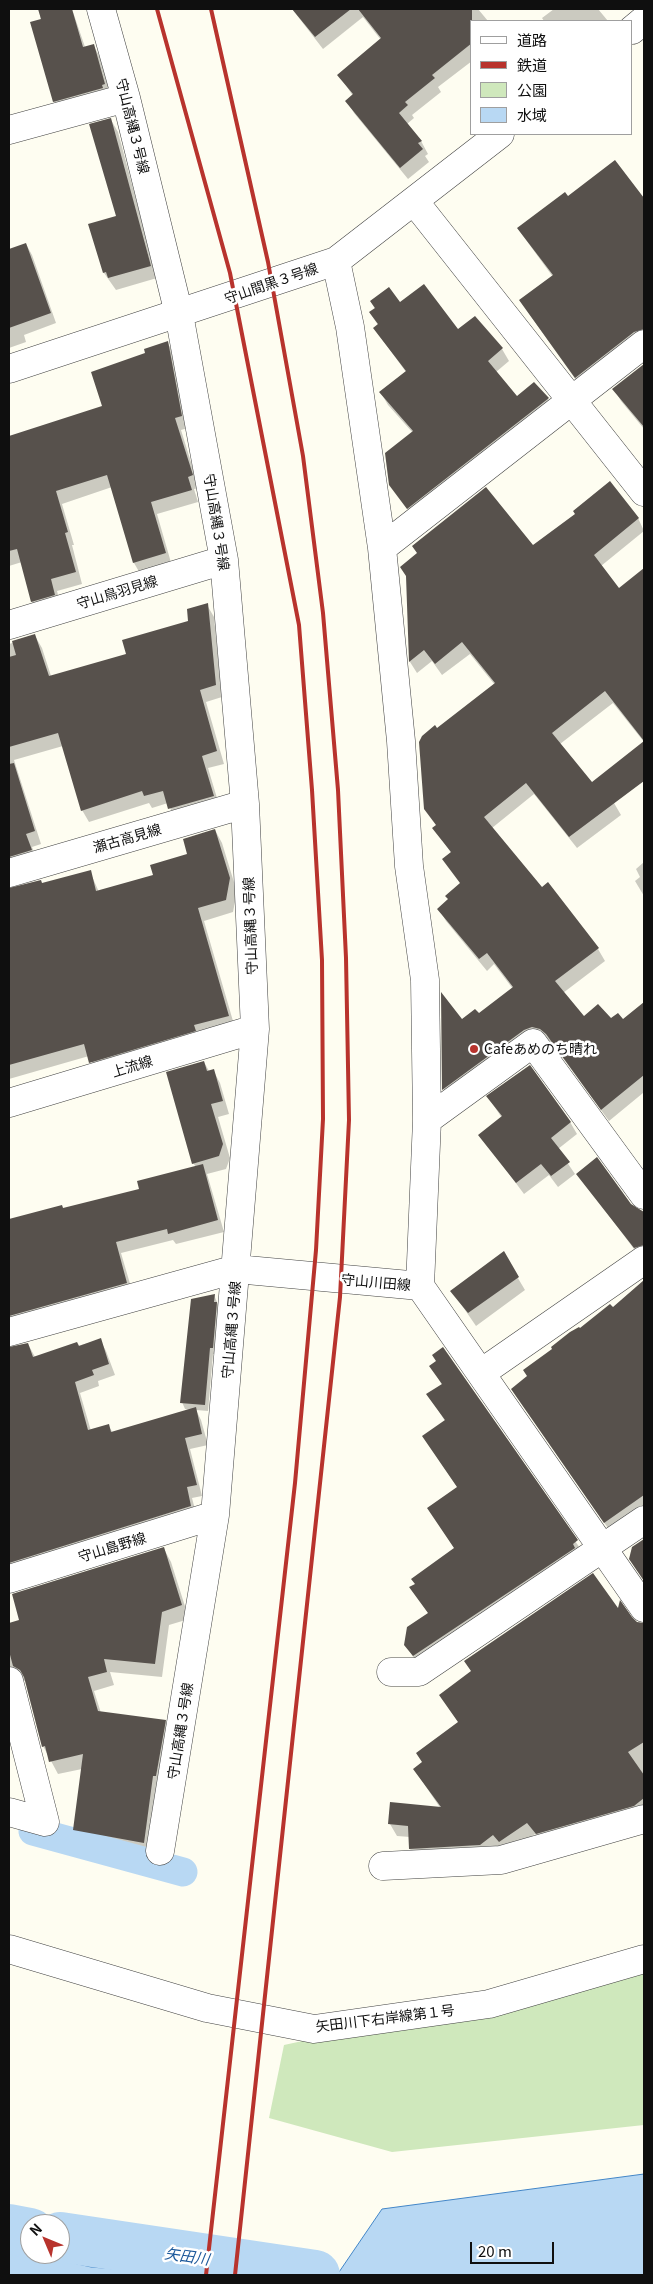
<!DOCTYPE html>
<html>
<head>
<meta charset="utf-8">
<style>
  body { margin:0 }
  #map { position:relative; width:653px; height:2284px; overflow:hidden; background:#fefdf1; font-family:Georgia,"Noto Sans JP",serif }
  canvas { display:block }
  .frame { position:absolute; inset:0; border:10px solid #0f0f0f; pointer-events:none }
  .legend { position:absolute; left:470px; top:20px; width:162px; height:115px; box-sizing:border-box; background:#fff; border:1px solid #9f9f9f; margin:0; padding:6px 9px; list-style:none; font-size:15px; color:#0f0f0f }
  .legend li { display:flex; align-items:center; gap:10px; height:25px }
  .legend b { width:25px; border:1px solid #9f9f9f }
  .north { position:absolute; left:20px; top:2214px; width:50px; height:50px; box-sizing:border-box; background:#fff; border:1px solid #9f9f9f; border-radius:50%; rotate:315deg; font-size:14px; font-weight:700; line-height:20px; text-align:center; color:#0f0f0f }
  .north::after { content:''; display:block; margin:auto; width:18px; height:22px; background:#b8332d; clip-path:polygon(50% 0,100% 100%,50% 72%,0 100%) }
  .scale { position:absolute; left:470px; top:2242px; width:84px; height:22px; box-sizing:border-box; border:2px solid #0f0f0f; border-top:0; padding-left:6px; font-size:15px; line-height:18px; white-space:nowrap; color:#0f0f0f; -webkit-text-stroke:4px #fff; paint-order:stroke }
</style>
</head>
<body>
<div id="map">
<canvas width="653" height="2284"></canvas>
<div class="frame"></div>
<ul class="legend">
<li><b style="height:6px;background:#fff"></b>道路</li>
<li><b style="height:6px;background:#b8332d"></b>鉄道</li>
<li><b style="height:14px;background:#cfe8bc"></b>公園</li>
<li><b style="height:14px;background:#b8d8f3"></b>水域</li>
</ul>
<div class="north">N</div>
<div class="scale">20 m</div>
</div>
<script>
const c = document.querySelector('canvas').getContext('2d');
c.lineJoin = 'round';
function paint(path, color) { c.fillStyle = color; c.fill(path, 'evenodd'); }
const shape = rows => new Path2D(rows.map(r => 'M' + r).join(''));
function trace(path, color, width, dash) { c.strokeStyle = color; c.lineWidth = width; c.lineCap = dash ? 'butt' : 'round'; c.setLineDash(dash || []); c.stroke(path); }
function label(font, color, halo, rows, align = 'center') {
  c.font = font + ' Georgia,"Noto Sans JP",serif'; c.lineWidth = 5; c.setLineDash([]); c.textBaseline = 'middle'; c.strokeStyle = halo; c.fillStyle = color; for (const [text, x, y, turn = 0] of rows) {
    c.save(); c.translate(x, y); c.rotate((+turn || 0) * Math.PI / 180); c.textAlign = isNaN(turn) ? turn : align; if (halo) c.strokeText(text, 0, 0); c.fillText(text, 0, 0); c.restore();
  }
}
const green = shape([
  [644,1967,644,2125,392,2152,269,2118,284,2045]
]);
const water = shape([
  [644,2174,644,2275,337,2275,382,2209,644,2174],
  [9,2248,91,2267,187,2275,9,2275,9,2248]
]);
const shadow = shape([
  [39,9,72,9,85,47,93,45,100,57,111,95,60,113,54,101],
  [292,9,478,9,488,21,472,21,472,61,438,87,441,92,412,115,414,118,407,124,421,141,428,154,425,156,429,162,408,179,354,113,347,101,353,96,339,75,381,40,363,17,323,49],
  [554,9,598,9,608,21,544,21,542,18],
  [111,120,118,132,157,278,116,290,104,273,90,225,117,217],
  [615,162,644,200,644,343,583,390,528,312,553,277,518,229,568,198],
  [26,244,32,255,56,323,24,335,26,342,9,348,9,250],
  [371,302,400,304,458,331,474,318,502,349,509,361,496,372,517,398,534,384,548,399,555,411,415,520,390,484,413,433,388,405,381,393,406,372,374,328,378,325,370,313,375,309],
  [168,343,174,355,188,428,181,430,199,488,194,489,198,502,157,514,172,566,141,575,134,563,112,487,62,504,74,545,72,545,82,584,57,591,61,607,39,614,32,602,22,562,9,566,9,437,104,407,147,354],
  [644,365,644,429,621,401,614,389],
  [638,518,644,531,601,566,619,590,644,570,644,742,613,703,560,744,592,783,614,803,621,815,577,848,534,794,492,828,542,889,598,949,605,961,563,993,584,1018,623,1021,644,1004,644,1095,643,1093,609,1121,554,1046,547,1040,450,1101,443,1089,442,996,461,1021,479,1015,513,989,494,964,487,971,446,921,439,909,449,900,461,884,444,860,452,854,434,828,437,826,426,808,437,730,495,685,470,654,442,675,432,661,417,673,410,662,407,577],
  [207,605,214,617,222,697,206,702,224,764,208,768,220,808,176,821,168,803,152,808,149,803,89,822,82,810,63,746,14,760,41,844,32,847,38,863,9,873,9,644,35,636,42,648,51,676,128,655,189,621],
  [215,830,222,843,237,892,233,912,204,921,235,1028,98,1074,89,1056,9,1079,9,889,42,884,90,872,99,892,154,876,189,855],
  [644,862,644,896,635,881,640,877,636,869],
  [204,1062,209,1071,213,1070,220,1083,229,1114,218,1117,230,1158,226,1169,207,1174,224,1232,176,1244,173,1240,121,1253,133,1294,9,1329,9,1221,62,1206,63,1209,140,1190,196,1167,193,1163],
  [488,1097,570,1122,577,1134,558,1149,575,1174,558,1187,549,1175,524,1194,480,1135,502,1118],
  [578,1174,638,1211,644,1219,644,1256,640,1257],
  [503,1253,525,1290,476,1326,452,1291],
  [640,1286,644,1291,644,1512,612,1534,513,1390,580,1330,613,1309],
  [214,1295,220,1309,216,1354,213,1354,208,1411,196,1410,201,1420,208,1445,190,1449,202,1496,192,1498,197,1517,9,1576,9,1348,28,1344,35,1357,100,1340,106,1351,115,1375,98,1381,99,1386,80,1393,91,1431,108,1425,113,1433,192,1410,185,1409,182,1402],
  [443,1349,584,1554,421,1669,405,1644,429,1614,411,1588,416,1585,412,1579,455,1549,428,1508,458,1488,423,1436,445,1421,428,1394,442,1385,431,1366,437,1362],
  [164,1549,171,1562,189,1619,169,1625,162,1677,110,1672,114,1685,94,1691,101,1713,165,1721,172,1735,151,1855,82,1843,74,1830,82,1769,58,1774,43,1746,27,1682,21,1679,9,1681,9,1624,20,1621],
  [619,1611,636,1623,644,1625,644,1817,544,1846,535,1834,506,1854,417,1861,410,1849,410,1837,397,1836,390,1824,441,1809,414,1769,423,1763,459,1723,440,1695,472,1672,465,1661]
]);
const canal = shape([
  [33,1831,183,1872]
]);
const river = shape([
  [9,2229,30,2233],
  [60,2237,315,2275]
]);
const building = shape([
  [38,9,72,9,83,47,94,44,105,84,102,85,103,88,53,102,30,22,41,19],
  [292,9,351,9,315,37],
  [358,9,472,9,472,43,432,75,435,78,405,102,408,105,399,113,422,141,418,143,423,149,400,168,345,101,353,94,337,75,381,38],
  [111,118,151,266,108,278,106,272,103,273,88,224,116,216,89,124],
  [615,160,644,198,644,329,634,332,575,378,519,300,553,275,517,228,565,192,568,196],
  [26,243,51,313,9,328,9,249],
  [424,284,458,329,475,316,503,348,488,361,517,396,534,382,549,398,407,509,389,485,385,453,413,431,379,392,406,371,373,328,378,324,369,312,375,308,370,301,389,287,400,302],
  [168,341,182,416,175,418,193,475,188,477,192,490,151,502,166,553,133,563,107,475,56,491,68,532,65,533,76,572,51,579,55,595,31,602,17,549,9,551,9,436,102,406,91,372,145,353,144,349],
  [644,364,644,427,612,389],
  [610,481,639,518,594,555,619,588,644,568,644,741,605,691,552,733,592,782,644,741,644,781,569,837,526,783,484,817,542,887,548,882,599,948,555,981,584,1016,598,1004,611,1018,618,1013,623,1019,644,1002,644,1075,601,1110,546,1034,540,1029,532,1027,524,1030,442,1090,441,992,462,1019,475,1009,479,1013,513,987,487,953,479,959,437,909,448,899,445,896,460,883,442,859,451,852,432,828,436,825,424,809,419,742,422,736,435,725,437,728,495,683,462,642,435,664,424,650,409,662,406,576,400,567,417,553,412,546,486,487,533,545,575,514,573,511],
  [208,603,216,685,200,690,217,751,202,756,214,796,168,809,163,791,144,796,142,791,81,811,58,733,9,747,9,657,16,655,12,641,35,634,49,676,126,654,122,640,188,621,187,609],
  [14,763,35,831,26,834,32,850,9,857,9,764],
  [215,829,230,878,226,900,198,908,229,1016,194,1025,196,1031,89,1063,84,1044,9,1065,9,888,41,880,42,883,91,870,96,891,153,875,150,865,187,854,183,839],
  [204,1061,207,1071,214,1069,223,1101,211,1104,223,1144,219,1156,192,1164,166,1072],
  [530,1065,571,1122,551,1138,570,1162,551,1176,541,1164,516,1183,478,1135,502,1116,486,1096],
  [597,1157,631,1204,644,1212,644,1245,634,1248,576,1174],
  [203,1164,218,1220,168,1234,167,1229,116,1242,127,1283,9,1316,9,1219,62,1205,63,1208,139,1189,137,1181],
  [504,1251,519,1277,468,1313,450,1291],
  [644,1280,644,1495,604,1523,511,1389,527,1376,523,1370,552,1349,551,1347,570,1332,579,1327,580,1328,610,1304,613,1307],
  [215,1294,214,1302,217,1302,213,1348,210,1348,205,1405,180,1403,191,1299],
  [101,1338,109,1364,92,1370,94,1375,75,1382,88,1430,109,1424,111,1432,196,1407,202,1434,185,1438,197,1485,187,1487,191,1506,9,1563,9,1347,28,1343,33,1357,77,1342,79,1346],
  [443,1347,578,1540,573,1544,575,1548,413,1656,404,1645,407,1627,428,1613,409,1587,415,1584,411,1579,454,1548,427,1508,457,1487,422,1436,445,1420,426,1394,442,1384,429,1366,436,1361,432,1355],
  [644,1539,644,1581,629,1559,632,1547],
  [164,1547,182,1605,162,1612,155,1664,104,1659,107,1672,88,1677,98,1711,166,1720,156,1776,153,1776,144,1843,73,1830,83,1754,49,1762,45,1746,42,1747,24,1677,20,1670,13,1666,9,1651,9,1623,19,1620,12,1594],
  [593,1573,618,1608,620,1600,632,1617,637,1622,644,1623,644,1742,628,1752,644,1775,644,1798,634,1806,536,1834,527,1823,499,1842,493,1835,480,1845,409,1849,408,1826,388,1824,390,1802,441,1807,413,1769,422,1762,416,1753,458,1722,439,1695,471,1671,464,1661]
]);
const minor = shape([
  [101,9,126,98,179,314,224,560,245,804,255,1029,215,1515,160,1851],
  [632,30,644,20],
  [9,130,126,98],
  [414,201,644,492],
  [336,261,350,327,382,548,401,741,409,866,425,980,427,1120,420,1286],
  [9,369,336,261,500,134],
  [382,548,644,344],
  [9,625,224,560],
  [9,873,245,804],
  [9,1103,255,1029],
  [427,1120,533,1043,644,1195],
  [9,1332,236,1269,420,1286,644,1608],
  [481,1373,644,1260],
  [9,1579,215,1515],
  [391,1672,419,1672,644,1520],
  [9,1681,45,1822,9,1812],
  [383,1866,501,1860,644,1819],
  [9,1949,207,2008,314,2029,489,2004,644,1959]
]);
const rail = shape([
  [157,9,230,273,299,625,312,790,322,960,323,1119,316,1250,295,1483,206,2275],
  [211,9,268,262,303,456,323,613,338,790,346,958,349,1120,340,1297,235,2275]
]);
const markers = [
  [474,1049,5,"#b8332d"]
];
const streetNames = [
  ["守山高縄３号線",133,126,76],
  ["守山間黒３号線",271,283,-19],
  ["守山高縄３号線",217,522,81],
  ["守山鳥羽見線",117,592,-17],
  ["瀬古高見線",127,838,-16],
  ["守山高縄３号線",250,926,-92],
  ["上流線",132,1066,-17],
  ["守山川田線",376,1282,5],
  ["守山高縄３号線",231,1330,-85],
  ["守山島野線",112,1547,-17],
  ["守山高縄３号線",180,1731,-81],
  ["矢田川下右岸線第１号",385,2018,-7]
];
const poiNames = [
  ["Cafeあめのち晴れ",484,1049]
];
const waterNames = [
  ["矢田川",187,2256,8]
];
paint(green, '#cfe8bc');
paint(water, '#b8d8f3');
trace(water, '#4386c7', 1);
paint(shadow, '#0003');
trace(canal, '#b8d8f3', 29);
trace(river, '#b8d8f3', 50);
paint(building, '#57514c');
trace(minor, '#424242', 29);
trace(minor, '#fff', 28);
trace(rail, '#b8332d', 4);
for (const [x, y, r, color] of markers) { const dot = new Path2D(); dot.arc(x, y, r, 0, 2 * Math.PI); c.fillStyle = color; c.fill(dot); trace(dot, '#fff', 2); }
label('14px', '#0f0f0f', '#fff', streetNames);
label('14px', '#0f0f0f', '#fff', poiNames, 'left');
label('italic 15px', '#1d599b', '#fff', waterNames);
</script>
</body>
</html>
